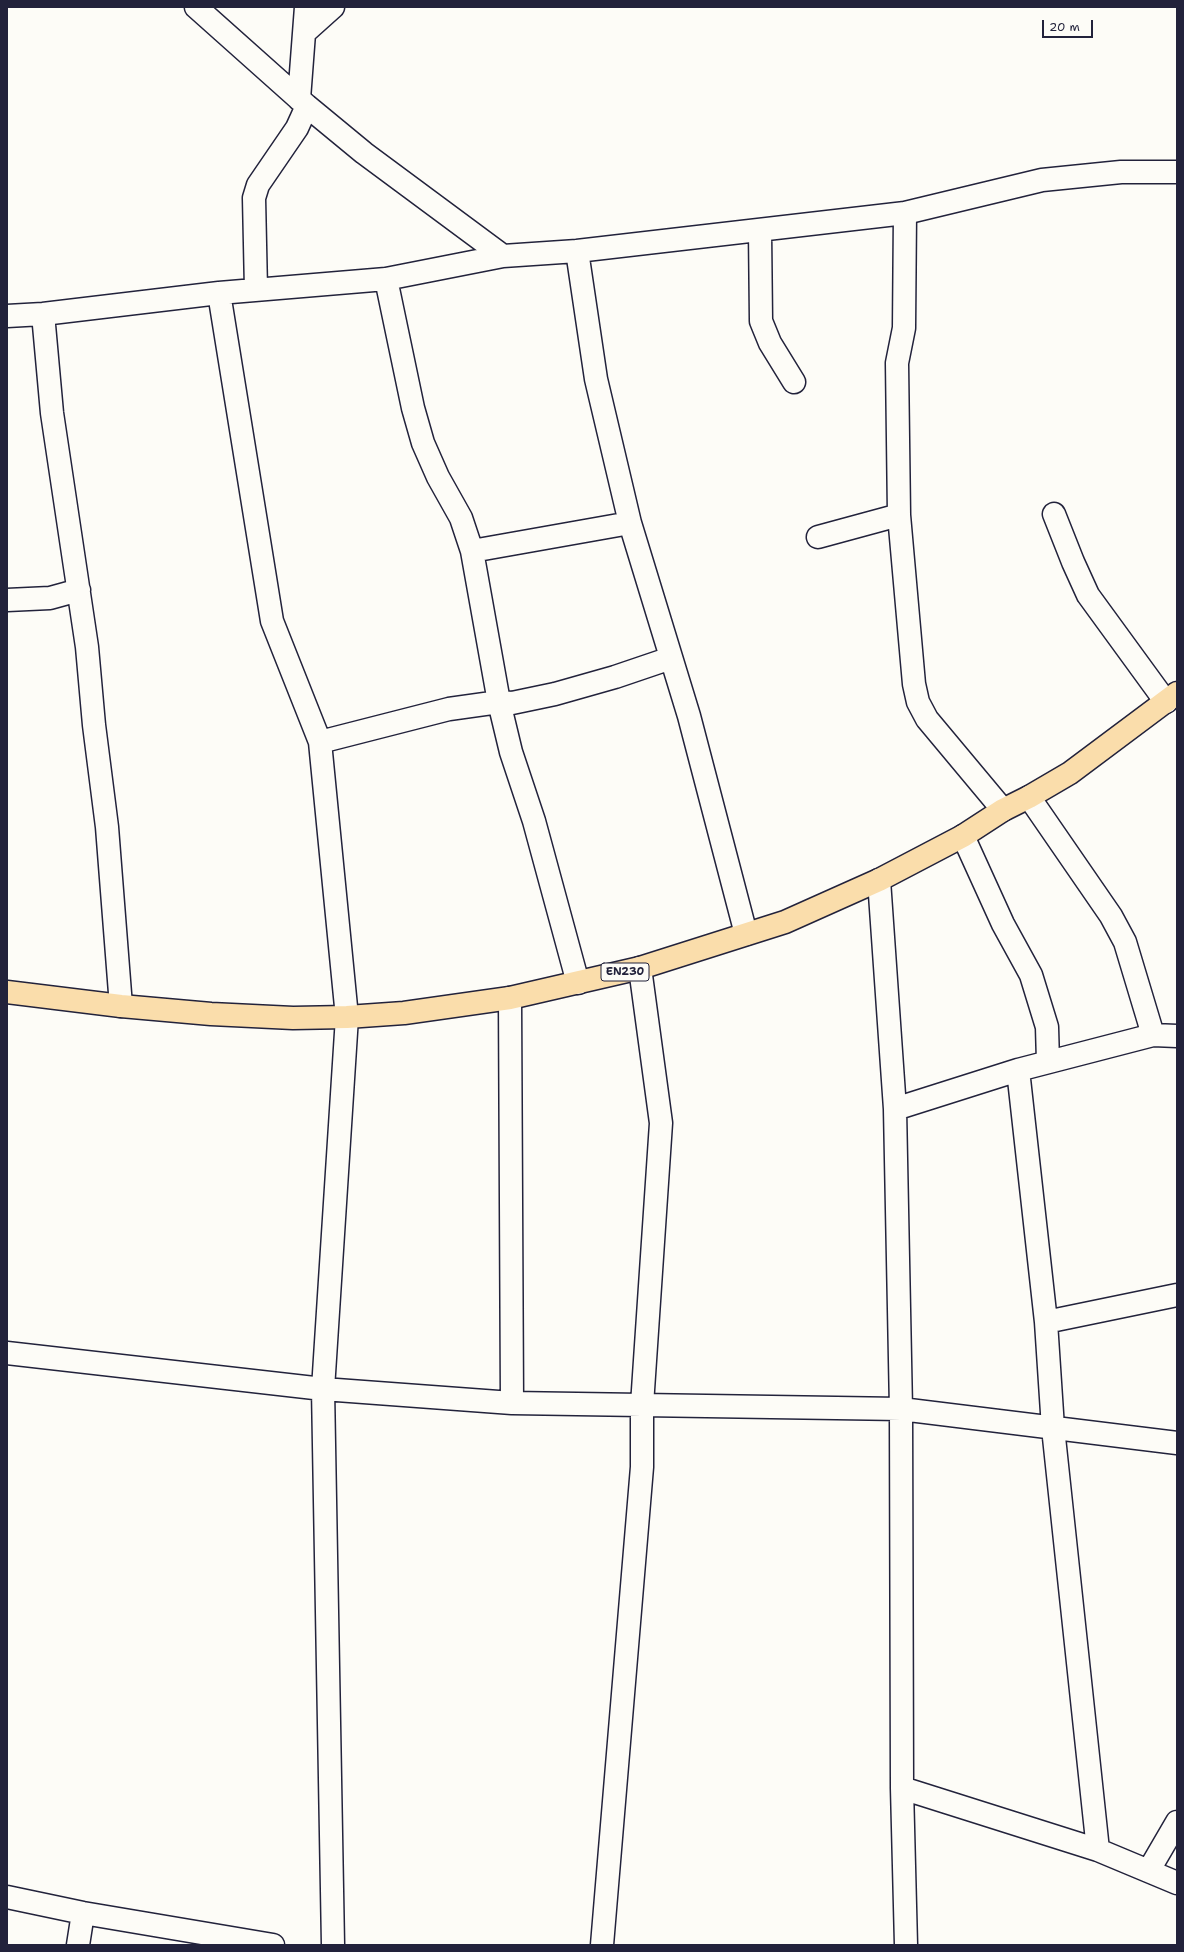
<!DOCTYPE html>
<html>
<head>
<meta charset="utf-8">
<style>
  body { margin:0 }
  #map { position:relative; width:1184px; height:1952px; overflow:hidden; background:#fdfcf7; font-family:"Shantell Sans",sans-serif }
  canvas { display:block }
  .frame { position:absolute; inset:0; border:8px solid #22223b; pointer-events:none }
  .scale { position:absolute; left:1042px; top:20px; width:51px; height:18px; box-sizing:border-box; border:2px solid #22223b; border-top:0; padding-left:5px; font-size:12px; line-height:14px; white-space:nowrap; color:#22223b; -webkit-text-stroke:3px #fdfcf7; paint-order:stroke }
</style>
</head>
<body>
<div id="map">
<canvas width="1184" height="1952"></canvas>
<div class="frame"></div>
<div class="scale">20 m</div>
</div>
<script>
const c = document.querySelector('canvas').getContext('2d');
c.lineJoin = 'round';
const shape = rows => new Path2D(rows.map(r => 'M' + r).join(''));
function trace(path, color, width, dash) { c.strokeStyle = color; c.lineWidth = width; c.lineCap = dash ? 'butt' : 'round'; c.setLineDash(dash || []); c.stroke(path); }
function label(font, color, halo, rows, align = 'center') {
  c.font = font + ' "Shantell Sans",sans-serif'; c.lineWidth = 3; c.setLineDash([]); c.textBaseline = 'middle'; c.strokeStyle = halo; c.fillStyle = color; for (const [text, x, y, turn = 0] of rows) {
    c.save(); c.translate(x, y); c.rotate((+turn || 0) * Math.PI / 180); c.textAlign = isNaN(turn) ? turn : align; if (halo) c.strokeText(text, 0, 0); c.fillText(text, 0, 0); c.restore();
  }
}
const minor = shape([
  [196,7,307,106,364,153,503,256],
  [304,33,333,7],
  [299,99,306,7],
  [905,213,904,328,897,363,899,515,914,684,918,702,927,719,1003,810],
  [760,231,761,321,770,343,794,382],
  [577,251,596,379,630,523,689,716,746,934],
  [386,279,413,408,423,443,438,477,461,518,472,551,499,702,511,752,534,821,578,983],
  [256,290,254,198,258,185,297,128,307,106],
  [219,293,272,621,320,742,347,1017,323,1389,333,1945],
  [43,314,52,413,87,647,94,725,107,827,121,1006],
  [7,316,43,314,219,293,386,279,503,256,577,251,905,213,1042,180,1121,172,1177,172],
  [1054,514,1073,562,1088,595,1166,702],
  [818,537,899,515],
  [472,551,630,523],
  [7,600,50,598,79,590],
  [320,742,449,709,499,702,512,703,555,694,615,677,671,658],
  [1029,797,1111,916,1125,942,1153,1035],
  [963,836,1003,924,1031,975,1047,1027,1048,1062],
  [879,880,895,1109,901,1409,902,1788,906,1945],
  [510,998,512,1403],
  [1018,1070,1046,1322,1053,1428,1098,1850],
  [895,1109,1018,1070,1153,1035,1177,1036],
  [1046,1322,1177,1295],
  [7,1353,323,1389,512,1403,901,1409,1177,1443],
  [902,1788,1098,1850,1177,1883],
  [1149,1870,1177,1822],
  [7,1897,83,1913,273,1945],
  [78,1945,83,1913],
  [602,1945,642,1467,642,1405,661,1123,640,968]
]);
const major = shape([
  [7,992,121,1006,211,1014,293,1018,347,1017,404,1013,510,998,640,968,785,922,879,880,963,836,1003,810,1029,797,1070,773,1177,693]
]);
const shields = [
  [625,972,48]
];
const shieldNames = [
  ["EN230",625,972]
];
trace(minor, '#22223b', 25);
trace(major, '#22223b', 25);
trace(minor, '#fdfcf7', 22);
trace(major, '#faddab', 22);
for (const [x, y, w] of shields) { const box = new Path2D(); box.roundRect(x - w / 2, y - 9, w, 18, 3); c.fillStyle = '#fdfcf7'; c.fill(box); trace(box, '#22223b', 1); }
label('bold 11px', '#22223b', null, shieldNames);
</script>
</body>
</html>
